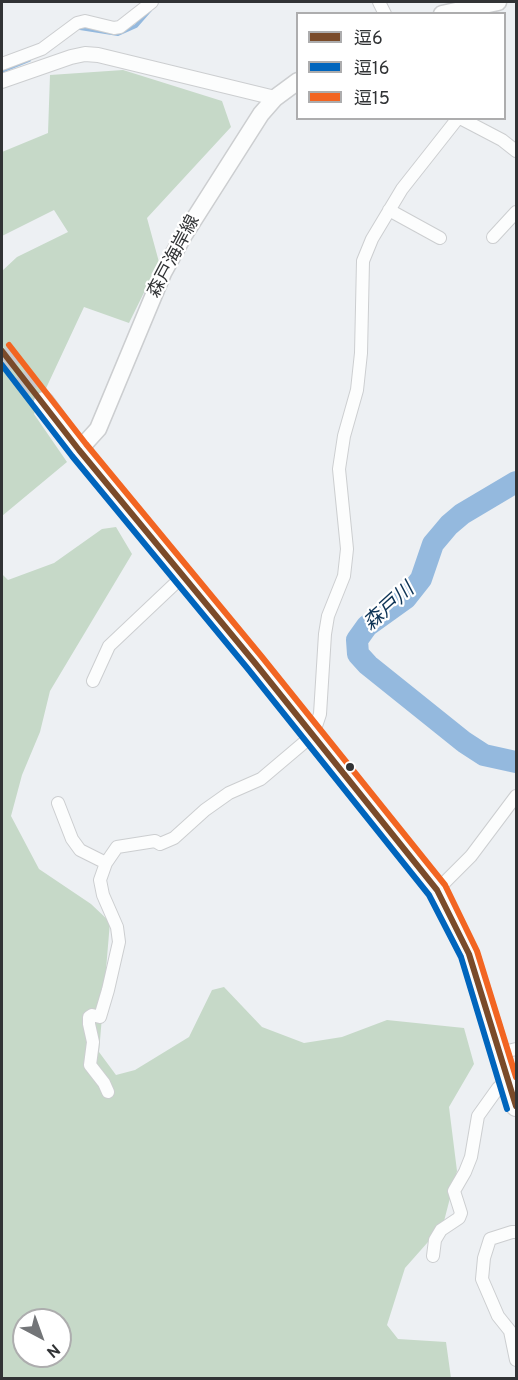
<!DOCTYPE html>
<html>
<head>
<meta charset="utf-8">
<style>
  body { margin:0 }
  #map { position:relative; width:518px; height:1380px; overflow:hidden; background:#edf0f3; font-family:Overpass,"Noto Sans JP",sans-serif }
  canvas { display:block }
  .frame { position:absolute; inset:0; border:3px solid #313335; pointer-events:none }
  .legend { position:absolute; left:296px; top:12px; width:210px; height:108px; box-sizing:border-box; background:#fff; border:2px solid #adadae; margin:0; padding:8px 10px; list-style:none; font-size:18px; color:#313335 }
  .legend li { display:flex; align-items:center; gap:12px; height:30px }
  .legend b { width:30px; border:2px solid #adadae }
  .north { position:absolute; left:12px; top:1308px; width:60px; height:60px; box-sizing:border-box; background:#fff; border:2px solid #adadae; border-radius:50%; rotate:139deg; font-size:16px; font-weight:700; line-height:24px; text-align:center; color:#313335 }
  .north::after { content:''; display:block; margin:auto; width:21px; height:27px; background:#737578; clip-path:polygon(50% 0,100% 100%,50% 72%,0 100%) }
</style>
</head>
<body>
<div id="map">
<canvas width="518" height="1380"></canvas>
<div class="frame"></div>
<ul class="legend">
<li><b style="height:8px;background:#7a4b2a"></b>逗6</li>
<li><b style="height:8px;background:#0065bd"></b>逗16</li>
<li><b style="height:8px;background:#f26522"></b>逗15</li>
</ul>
<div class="north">N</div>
</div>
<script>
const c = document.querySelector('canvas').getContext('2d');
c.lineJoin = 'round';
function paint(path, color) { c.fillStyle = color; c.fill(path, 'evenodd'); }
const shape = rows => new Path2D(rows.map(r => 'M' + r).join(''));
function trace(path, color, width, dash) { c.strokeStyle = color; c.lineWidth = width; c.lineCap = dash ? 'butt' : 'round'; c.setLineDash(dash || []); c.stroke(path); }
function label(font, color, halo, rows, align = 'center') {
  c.font = font + ' Overpass,"Noto Sans JP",sans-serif'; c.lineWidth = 4.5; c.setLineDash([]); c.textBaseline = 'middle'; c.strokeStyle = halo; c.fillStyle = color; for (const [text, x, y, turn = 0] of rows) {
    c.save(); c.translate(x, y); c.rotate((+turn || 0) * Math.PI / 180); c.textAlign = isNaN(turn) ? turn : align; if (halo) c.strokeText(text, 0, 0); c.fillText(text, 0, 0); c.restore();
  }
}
const green = shape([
  [123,70,222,101,231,127,147,218,159,262,129,323,84,307,34,414,67,462,2,516,2,271,17,257,68,232,54,210,2,236,2,152,48,133,50,75],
  [116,527,132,554,50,691,40,732,22,775,11,816,39,869,91,904,110,922,99,1052,116,1075,135,1070,189,1037,212,990,224,987,262,1027,304,1043,342,1037,387,1020,464,1028,474,1064,449,1107,457,1171,443,1225,405,1268,387,1325,398,1339,446,1342,451,1378,2,1378,2,574,8,580,54,563,102,529],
  [24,1320,60,1320,60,1356,24,1356]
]);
const stream = shape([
  [80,28,118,34,136,26,150,10],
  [2,71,29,60]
]);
const river = shape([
  [516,482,462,514,449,525,433,544,421,579,406,598,367,626,357,640,358,654,368,665,464,742,484,755,516,762]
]);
const trunkTunnel = shape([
  [2,351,44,402]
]);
const minor = shape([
  [379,2,385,14],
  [2,64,42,49,77,23,85,21,114,28,120,27,152,2],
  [460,118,502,140,516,151],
  [389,210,440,238],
  [493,237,516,212],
  [93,681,109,646,183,576],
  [58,803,72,839,80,850,106,863],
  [437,890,471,856,516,796],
  [500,1053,516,1049],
  [108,1092,104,1083,90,1065,93,1042,89,1024,89,1017,92,1015,100,1017,108,990,119,942,117,927,103,895,100,880,106,863,117,847,155,841,160,844,174,838,205,810,229,793,261,779,313,735,320,714,325,634,328,616,344,576,347,549,339,469,344,436,357,390,361,353,363,261,372,239,402,189,458,118],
  [516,1232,512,1232,490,1239,484,1258,482,1279,498,1316,510,1331,516,1360],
  [433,1256,435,1240,441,1230,459,1218,461,1213,454,1191,465,1172,471,1157,478,1116,498,1088,509,1080]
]);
const tertiary = shape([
  [2,81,71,57,85,54,98,55,275,98]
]);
const secondary = shape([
  [442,14,498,2],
  [79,450,98,429,163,273,184,235,261,114,275,98,298,81]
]);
const trunk = shape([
  [44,402,79,450,255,663,437,890,469,954,516,1106]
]);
const bus1 = shape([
  [2,351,79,450,255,663,437,890,469,954,516,1106]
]);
const bus2 = shape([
  [2,365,72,456,248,669,429,895,461,957,507,1109]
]);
const bus3 = shape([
  [9,345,86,444,262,657,445,885,477,951,516,1077]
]);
const markers = [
  [350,767,5,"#313335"]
];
const streetNames = [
  ["森戸海岸線",175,257,-62]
];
const waterNames = [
  ["森戸川",390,608,-42]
];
paint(green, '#c6d9c8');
trace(stream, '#94b9de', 4);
trace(river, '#94b9de', 22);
trace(trunkTunnel, '#c7cacd', 20, [20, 10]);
trace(minor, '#ccced0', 14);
trace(tertiary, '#ccced0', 16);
trace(secondary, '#ccced0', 19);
trace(trunk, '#ccced0', 22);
trace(minor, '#fcfdfd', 12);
trace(tertiary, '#fcfdfd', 14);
trace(secondary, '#fcfdfd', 16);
trace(trunk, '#fcfdfd', 20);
trace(bus1, '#7a4b2a', 6);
trace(bus2, '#0065bd', 6);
trace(bus3, '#f26522', 6);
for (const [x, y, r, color] of markers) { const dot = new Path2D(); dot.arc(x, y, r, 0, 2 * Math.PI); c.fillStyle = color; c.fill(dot); trace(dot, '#fff', 2); }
label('18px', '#313335', '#fff', streetNames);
label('italic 20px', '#0e3456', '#fff', waterNames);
</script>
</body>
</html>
